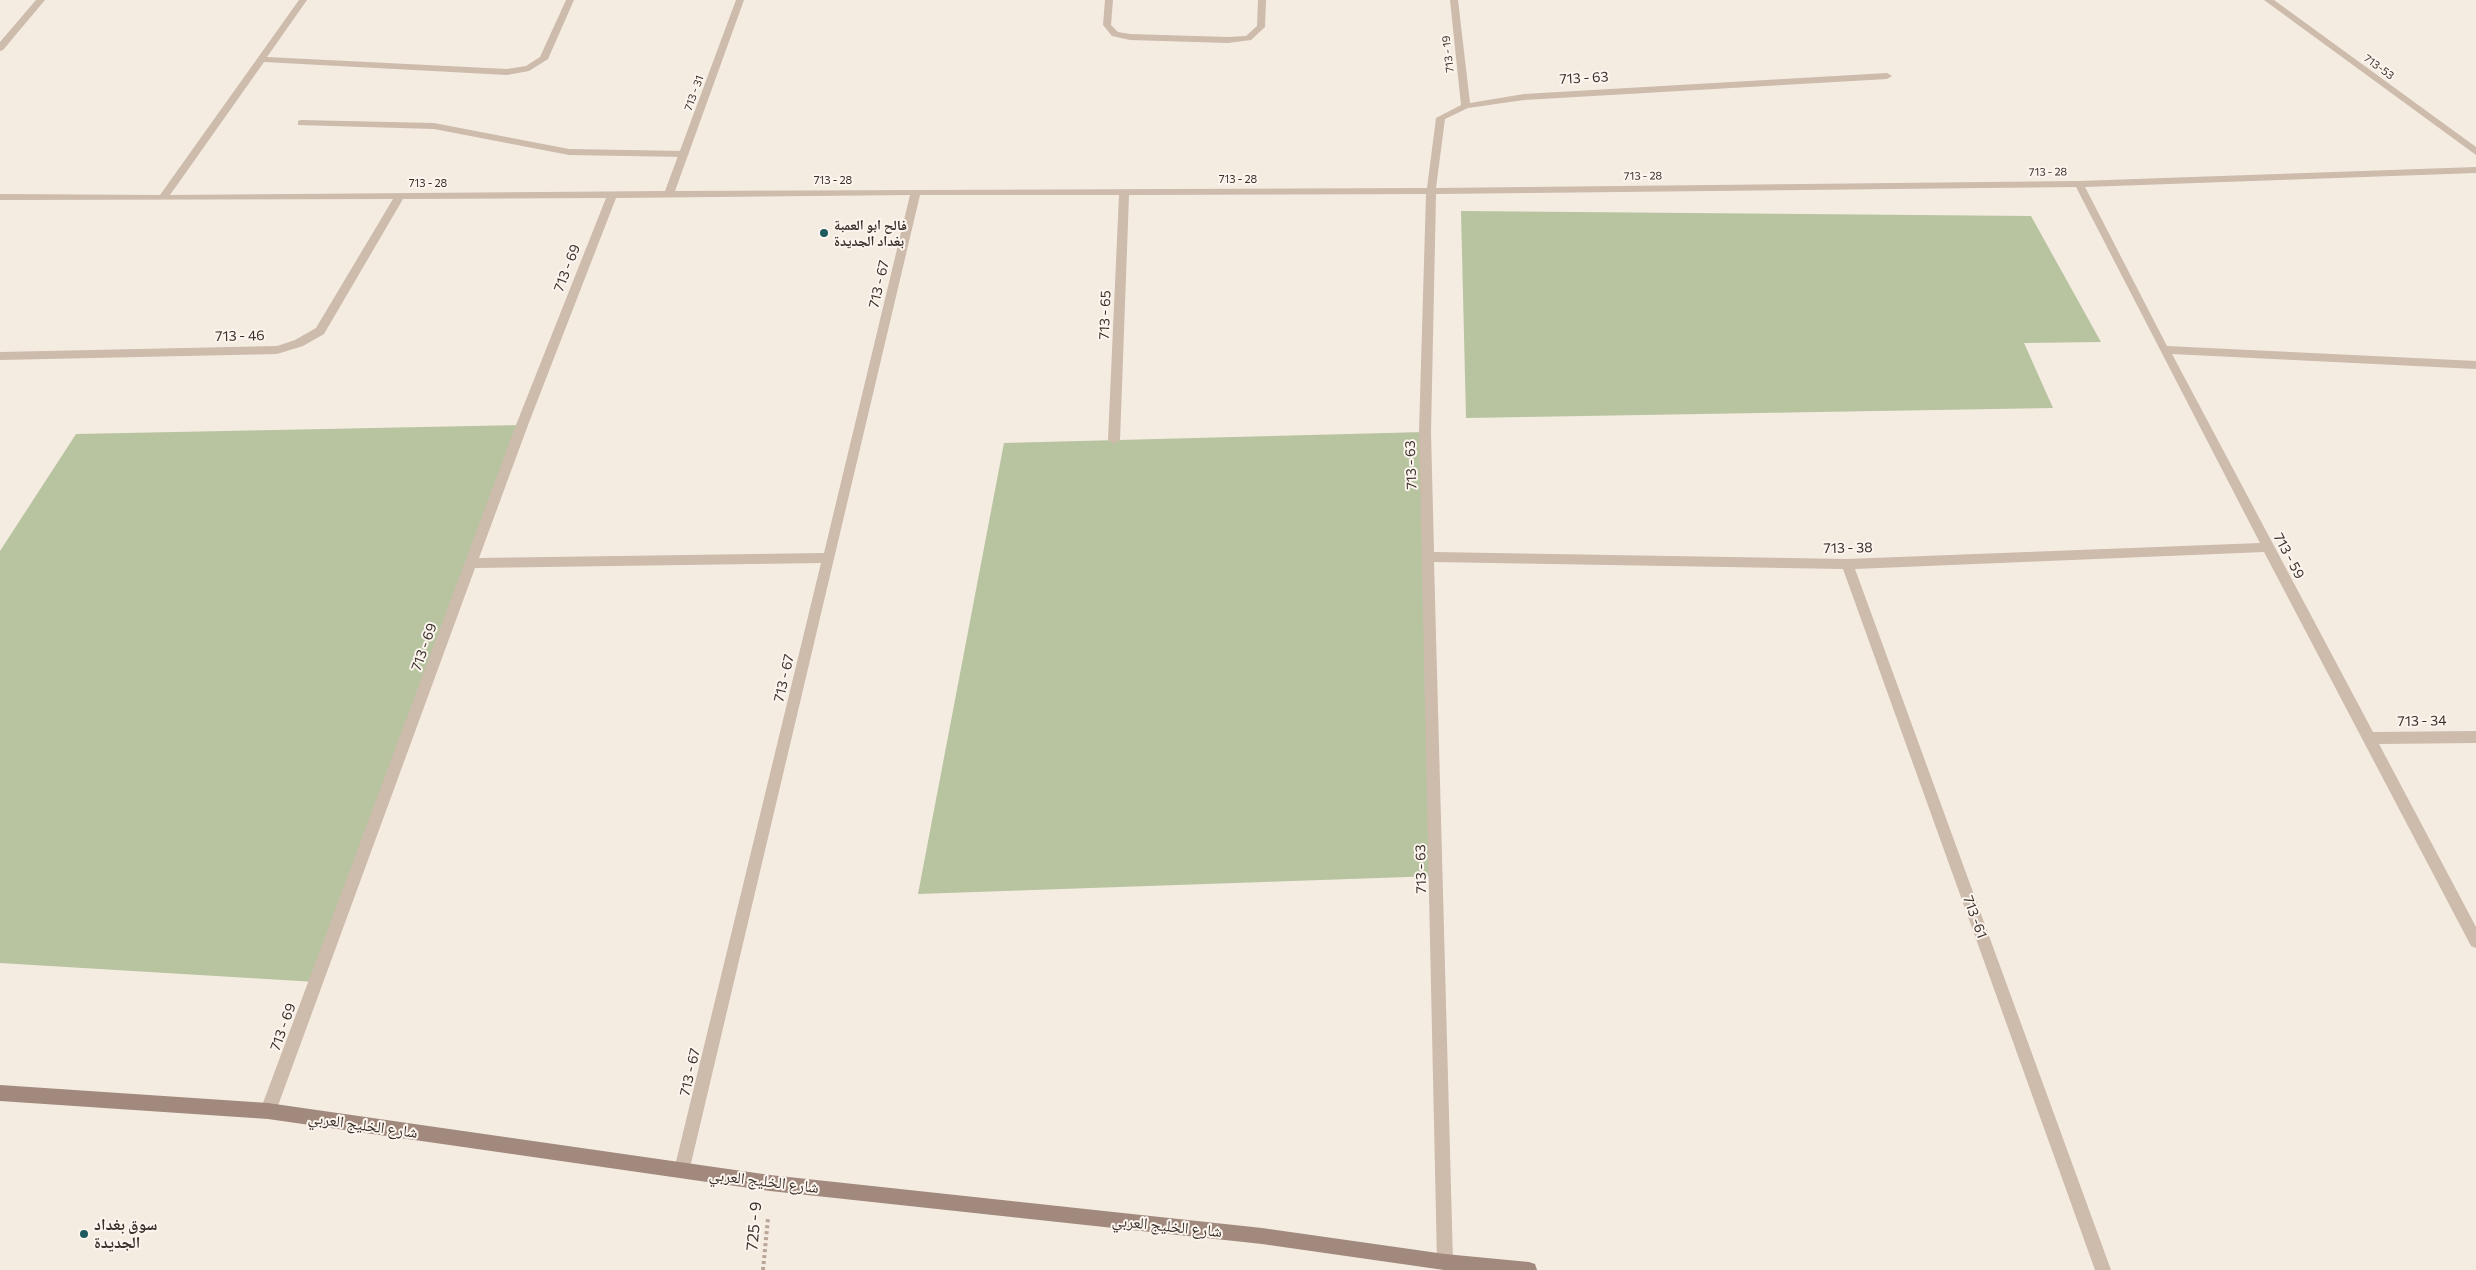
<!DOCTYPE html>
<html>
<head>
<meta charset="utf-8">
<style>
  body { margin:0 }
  canvas { display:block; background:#f4ebe1 }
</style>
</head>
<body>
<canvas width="2476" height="1270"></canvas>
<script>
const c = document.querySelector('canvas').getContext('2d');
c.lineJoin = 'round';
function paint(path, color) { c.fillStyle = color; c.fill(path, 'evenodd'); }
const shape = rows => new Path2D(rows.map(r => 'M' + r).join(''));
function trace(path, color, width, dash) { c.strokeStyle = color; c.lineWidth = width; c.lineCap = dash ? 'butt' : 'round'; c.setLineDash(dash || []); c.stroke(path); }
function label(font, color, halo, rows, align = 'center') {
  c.font = font + ' Commissioner,"Noto Naskh Arabic",sans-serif'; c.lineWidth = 4; c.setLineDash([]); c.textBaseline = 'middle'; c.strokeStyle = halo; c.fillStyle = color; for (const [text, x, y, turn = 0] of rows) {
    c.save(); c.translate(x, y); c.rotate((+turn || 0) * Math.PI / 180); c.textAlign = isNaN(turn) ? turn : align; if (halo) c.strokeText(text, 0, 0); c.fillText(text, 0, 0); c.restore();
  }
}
const green = shape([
  [1461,211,2031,216,2101,342,2024,343,2053,408,1466,418],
  [522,425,316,982,0,963,0,551,76,434],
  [1425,432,1436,876,918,894,1004,443]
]);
const path = shape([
  [763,1270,768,1218]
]);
const lane = shape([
  [301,120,434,123,569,149,684,151,689,154,684,157,569,155,434,129,298,125,298,121,301,120]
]);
const street = shape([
  [36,0,45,0,3,50,0,51,0,42,36,0],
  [299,0,307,0,267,57,507,69,526,66,540,57,566,0,574,0,548,59,529,71,507,75,264,62,170,195,665,191,736,0,744,0,675,191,1427,188,1436,118,1461,105,1450,0,1458,0,1470,103,1524,94,1887,73,1892,76,1887,79,1524,100,1468,108,1445,119,1436,188,2079,181,2476,167,2476,173,2085,187,2167,346,2476,361,2476,369,2172,354,2373,732,2476,731,2476,743,2379,744,2476,927,2476,948,2471,946,2264,552,1855,569,2111,1270,2095,1270,1843,569,1434,562,1453,1262,1451,1268,1445,1270,1439,1268,1437,1262,1419,432,1426,194,1129,195,1120,440,1114,444,1108,440,1119,195,920,195,688,1176,682,1178,676,1176,674,1170,821,563,475,568,276,1111,273,1116,268,1119,263,1116,260,1111,516,425,606,198,403,199,324,334,303,346,277,354,0,360,0,352,277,346,295,340,316,328,393,199,0,200,0,194,160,195,299,0],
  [2076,187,2260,543,1847,559,1434,552,1431,432,1436,194,2076,187],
  [910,195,824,553,479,558,528,425,616,198,910,195],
  [1105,0,1113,0,1111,25,1118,32,1130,34,1228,37,1246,36,1257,26,1258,0,1266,0,1265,27,1251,40,1228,43,1130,40,1112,36,1103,25,1105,0],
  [2264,0,2274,0,2476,147,2476,155,2264,0]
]);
const secondary = shape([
  [0,1085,268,1103,770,1175,1262,1228,1445,1254,1529,1262,1535,1264,1537,1270,1444,1270,1262,1244,770,1191,268,1119,0,1101,0,1085]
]);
const markers = [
  [824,233,5,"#1f5a5e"],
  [84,1234,5,"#1f5a5e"]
];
const farStreetnames = [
  ["713 - 19",1448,54,-97],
  ["713-53",2379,67,36],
  ["713 - 31",694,93,-70],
  ["713 - 28",2048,172,-1],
  ["713 - 28",1643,176,-1],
  ["713 - 28",1238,179],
  ["713 - 28",833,180],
  ["713 - 28",428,183]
];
const streetNames = [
  ["713 - 63",1584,78,-3],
  ["713 - 69",567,268,-69],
  ["713 - 67",879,284,-77],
  ["713 - 65",1105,315,-88],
  ["713 - 46",240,336,-1],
  ["713 - 63",1411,465,-92],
  ["713 - 38",1848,548,-1],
  ["713 - 59",2289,556,62],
  ["713 - 69",424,647,-70],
  ["713 - 67",784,678,-77],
  ["713 - 34",2422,721,-1],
  ["713 - 63",1421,869,-91],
  ["713 -61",1975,917,70],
  ["713 - 69",283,1027,-70],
  ["713 - 67",690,1072,-77]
];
const poiNames = [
  ["فالح ابو العمبة",834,225],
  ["بغداد الجديدة",834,241]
];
const nearStreetnames = [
  ["شارع الخليج العربي",363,1125,8],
  ["شارع الخليج العربي",764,1181,7],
  ["725 - 9",754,1226,-85],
  ["شارع الخليج العربي",1167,1226,6]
];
const nearPoinames = [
  ["سوق بغداد",94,1225],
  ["الجديدة",94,1243]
];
paint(green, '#b8c4a0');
trace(path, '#b9a596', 4, [3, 3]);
paint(lane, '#cdbbac');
paint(street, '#cdbbac');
paint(secondary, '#a18a7d');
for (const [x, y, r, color] of markers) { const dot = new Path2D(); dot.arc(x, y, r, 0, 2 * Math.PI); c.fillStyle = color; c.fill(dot); trace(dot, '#fbf5ee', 2); }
label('11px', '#3b302b', '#fbf5ee', farStreetnames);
label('14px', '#3b302b', '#fbf5ee', streetNames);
label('bold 14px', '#3b302b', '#fbf5ee', poiNames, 'left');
label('16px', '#3b302b', '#fbf5ee', nearStreetnames);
label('bold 16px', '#3b302b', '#fbf5ee', nearPoinames, 'left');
</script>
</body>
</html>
